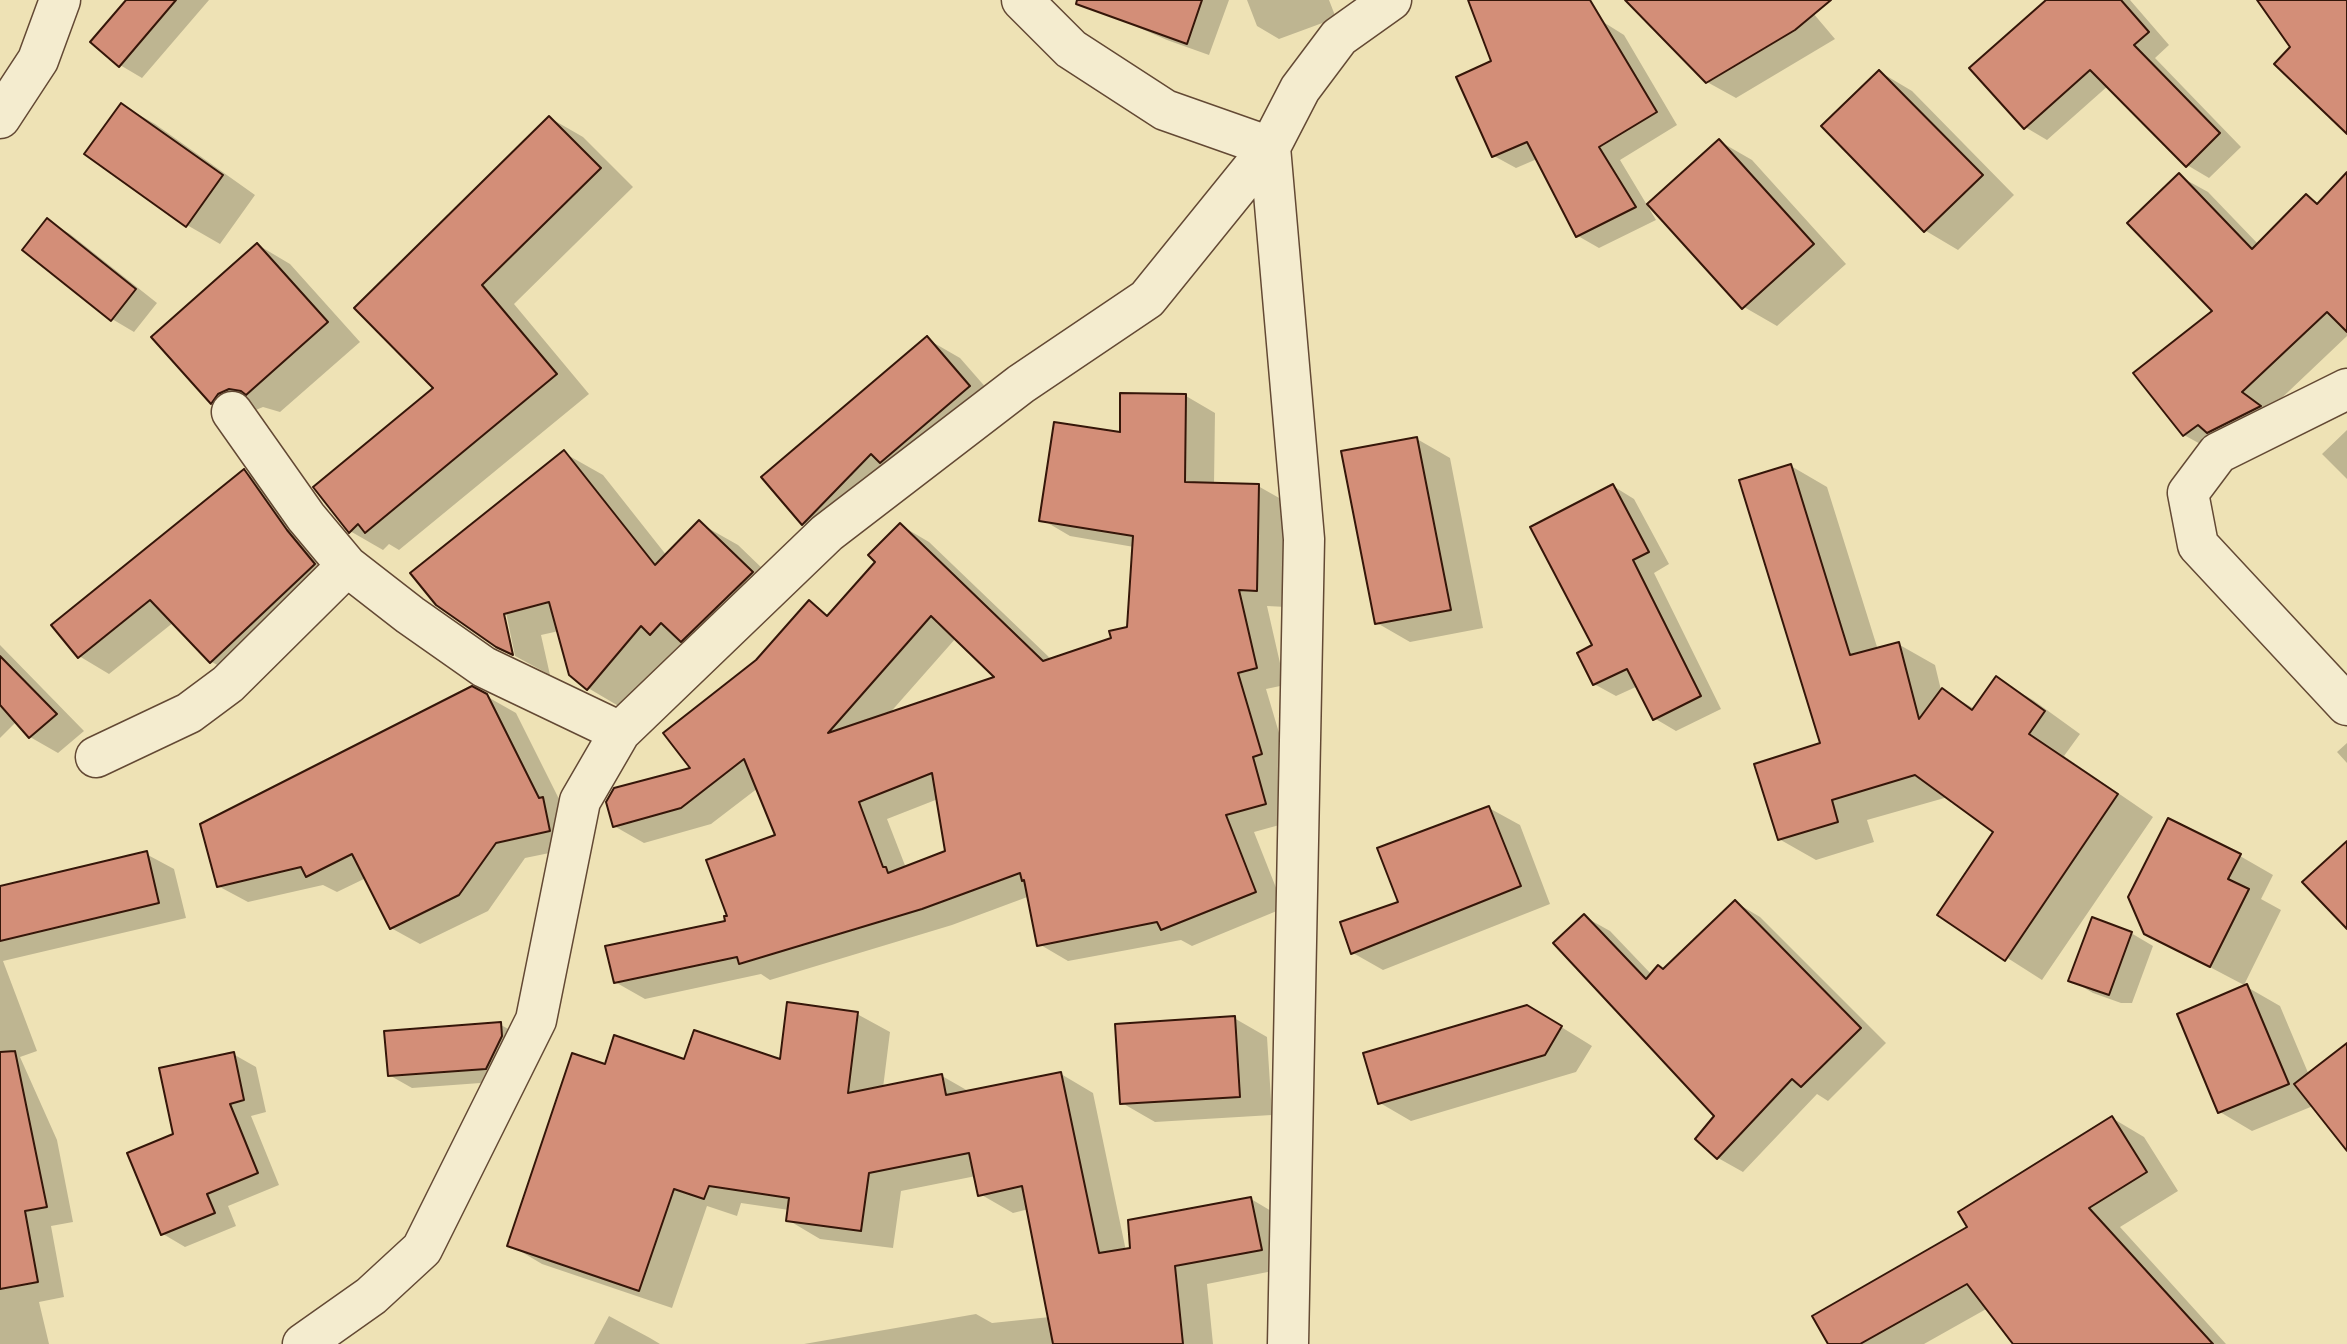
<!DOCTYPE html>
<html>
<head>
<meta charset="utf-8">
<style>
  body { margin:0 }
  canvas { display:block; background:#eee2b5 }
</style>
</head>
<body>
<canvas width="2347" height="1344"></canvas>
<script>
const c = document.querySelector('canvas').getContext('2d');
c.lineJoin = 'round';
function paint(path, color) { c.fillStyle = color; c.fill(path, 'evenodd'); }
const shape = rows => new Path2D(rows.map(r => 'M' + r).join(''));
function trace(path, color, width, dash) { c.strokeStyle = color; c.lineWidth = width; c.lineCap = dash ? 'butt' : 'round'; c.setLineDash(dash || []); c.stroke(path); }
const shadow = shape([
  [129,0,209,0,142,78,120,65],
  [1076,0,1229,0,1209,55,1167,40],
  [1247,0,1329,0,1336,18,1279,39,1257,26],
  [1471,0,1568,0,1624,35,1677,125,1620,160,1656,220,1599,248,1578,236,1537,159,1516,168,1494,156,1494,62],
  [1628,0,1802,0,1835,39,1736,98,1707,82],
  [2049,0,2130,0,2169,45,2155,58,2241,147,2209,178,2187,165,2109,85,2047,140,2025,127],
  [1880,72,1912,91,2014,195,1958,250,1926,231,1824,126],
  [122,105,155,124,255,195,220,244,187,225],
  [550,118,583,137,633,187,514,304,589,394,399,550,389,544,383,550,350,531,436,388],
  [1719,141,1752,160,1846,264,1777,326,1744,307],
  [2347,175,2347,336,2269,410,2213,451,2184,435,2215,311,2179,176,2208,192,2259,245,2306,196,2320,204],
  [47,221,70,234,157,303,134,332,112,319],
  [258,245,290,264,360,342,280,412,263,407,251,412,245,421,212,402],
  [927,339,960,358,1002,406,836,542,804,523],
  [1186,396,1215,413,1214,485,1258,486,1288,503,1286,607,1267,606,1285,685,1266,689,1290,770,1294,821,1254,832,1284,908,1192,946,1181,940,1068,961,1039,944,1030,896,952,925,770,980,761,974,645,999,615,982,728,922,777,836,758,788,711,824,644,843,614,826,693,769,758,661,816,608,829,616,878,562,900,525,929,542,1052,660,1113,639,1129,629,1134,547,1070,536,1041,519,1122,435],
  [956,638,998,678,888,715],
  [938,799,947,853,906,868,887,819],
  [2347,430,2347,479,2322,454],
  [1417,439,1450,458,1483,628,1410,642,1377,623],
  [564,453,603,475,667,556,699,523,738,545,790,595,627,711,588,688,559,631,541,635,550,675,515,656,504,603,437,604],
  [1791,466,1827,487,1878,650,1898,644,1935,665,1941,690,1975,709,1997,679,2033,700,2080,734,2064,756,2153,817,2042,980,1940,915,1996,831,1948,797,1867,820,1874,842,1816,860,1779,839,1822,745],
  [244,471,274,489,344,582,242,679,212,662,174,622,109,674,79,656],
  [1613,486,1634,499,1669,564,1654,573,1721,709,1676,731,1654,718,1638,686,1616,696,1594,684,1595,646],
  [0,645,84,731,58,753,30,737,17,721,0,738],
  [486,696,516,713,566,813,579,847,525,858,488,911,420,944,391,928,366,878,337,892,323,885,248,902,218,886],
  [2347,743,2347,763,2337,752],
  [1489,808,1520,825,1550,904,1383,970,1353,953],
  [146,854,174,869,186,918,3,961,37,1051,20,1057,57,1140,73,1222,51,1226,64,1297,39,1302,49,1344,0,1344,0,888],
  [2240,856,2273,875,2261,899,2281,910,2244,985,2145,933],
  [1735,902,1760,917,1886,1043,1828,1101,1817,1094,1743,1172,1718,1158,1717,1115,1585,917,1610,931,1652,975,1664,970],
  [2131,933,2153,946,2132,1003,2121,1003,2093,993,2071,980],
  [2247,987,2280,1006,2309,1075,2347,1049,2347,1147,2313,1106,2252,1131,2220,1112],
  [857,1014,890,1032,883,1088,942,1076,970,1092,1061,1074,1093,1093,1126,1251,1251,1199,1283,1218,1293,1267,1207,1284,1213,1344,804,1344,976,1314,992,1323,1050,1317,1029,1209,1013,1213,980,1194,976,1176,901,1191,893,1248,820,1239,788,1220,789,1210,741,1203,737,1216,707,1206,672,1308,542,1264,510,1245,606,1066,685,1062,782,1062],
  [1234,1018,1267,1037,1272,1115,1155,1122,1122,1103],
  [501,1025,523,1037,508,1081,412,1088,389,1075],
  [1558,1025,1592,1046,1576,1072,1411,1121,1380,1103],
  [233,1054,256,1067,266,1112,251,1116,279,1185,228,1206,236,1226,185,1247,163,1234,176,1136],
  [2112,1118,2144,1137,2178,1191,2120,1227,2226,1344,2015,1344,1988,1308,1924,1344,1830,1344,1970,1228],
  [609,1316,650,1338,660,1344,594,1344]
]);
const building = shape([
  [126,0,176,0,119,67,90,42,126,0],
  [1077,0,1202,0,1187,44,1076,4,1077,0],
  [1468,0,1590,0,1657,112,1599,147,1636,207,1576,237,1527,142,1492,157,1456,77,1491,61,1468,0],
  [1625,0,1831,0,1795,30,1706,83,1625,0],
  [2046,0,2121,0,2149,32,2134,45,2220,133,2186,167,2090,70,2024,129,1969,68,2046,0],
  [2257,0,2347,0,2347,134,2274,64,2290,47,2257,0],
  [1879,70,1983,175,1924,232,1821,126,1879,70],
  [121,103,223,175,186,227,84,154,121,103],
  [549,116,601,168,482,285,557,374,365,533,358,524,349,533,313,487,433,388,354,308,549,116],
  [1719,139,1814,244,1742,309,1647,204,1719,139],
  [2347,172,2347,332,2327,312,2242,392,2261,406,2207,433,2198,425,2183,436,2133,373,2212,311,2127,223,2179,173,2252,249,2306,194,2317,204,2347,172],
  [47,218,136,289,111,321,22,250,47,218],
  [257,243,328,322,246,395,241,391,229,389,218,394,211,404,151,337,257,243],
  [927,336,970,386,880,463,871,454,802,525,761,477,927,336],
  [1120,393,1186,394,1185,482,1259,484,1257,591,1239,590,1257,668,1238,673,1262,754,1253,757,1266,804,1226,815,1256,892,1161,930,1157,922,1037,946,1024,880,1022,881,1020,873,922,909,739,964,737,957,614,983,605,946,725,921,724,916,727,916,706,860,775,835,744,759,681,808,613,827,606,802,614,788,690,768,663,733,756,660,809,600,827,616,875,562,868,555,900,523,1043,661,1111,638,1109,631,1127,627,1133,536,1039,521,1054,422,1120,432,1120,393],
  [931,616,994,677,828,733,931,616],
  [932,773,945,851,888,873,886,867,883,867,859,802,932,773],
  [1417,437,1451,610,1375,624,1341,451,1417,437],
  [564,450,655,565,699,520,753,572,681,642,661,623,650,635,641,626,587,690,569,675,549,602,504,614,513,655,496,647,436,605,410,573,564,450],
  [1791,464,1850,655,1899,642,1919,719,1942,688,1972,710,1996,676,2045,711,2029,734,2118,794,2005,961,1937,915,1993,832,1915,775,1832,800,1838,822,1778,840,1754,764,1820,743,1739,480,1791,464],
  [244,469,287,530,315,564,210,663,150,600,78,658,51,625,244,469],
  [1613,484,1649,552,1633,560,1701,696,1653,720,1627,669,1593,685,1577,653,1592,645,1530,527,1613,484],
  [0,656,57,714,29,738,0,705,0,656],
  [472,686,487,694,539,798,543,797,550,831,496,843,459,895,390,929,352,854,306,877,301,867,217,887,200,824,472,686],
  [1489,806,1521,886,1351,954,1340,922,1398,902,1377,848,1489,806],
  [2168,818,2241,854,2228,879,2249,889,2210,967,2144,934,2128,897,2168,818],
  [2347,841,2347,929,2302,882,2347,841],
  [147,851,159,903,0,941,0,886,147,851],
  [1735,900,1861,1028,1801,1087,1792,1079,1717,1159,1695,1139,1714,1116,1553,943,1584,914,1646,979,1658,965,1663,969,1735,900],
  [2092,917,2132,932,2109,995,2068,981,2092,917],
  [2247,984,2289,1084,2218,1113,2177,1014,2247,984],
  [787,1002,858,1012,848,1093,942,1074,946,1095,1061,1072,1099,1253,1130,1248,1128,1220,1251,1197,1262,1250,1175,1266,1183,1344,1053,1344,1022,1186,978,1196,969,1153,869,1173,861,1231,786,1221,789,1198,709,1186,704,1199,674,1189,639,1291,507,1246,572,1053,605,1064,614,1035,684,1059,694,1030,780,1059,787,1002],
  [1527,1005,1562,1026,1545,1055,1378,1104,1363,1053,1527,1005],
  [1235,1016,1240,1097,1120,1104,1115,1024,1235,1016],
  [501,1022,502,1036,486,1069,388,1076,384,1031,501,1022],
  [2347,1043,2347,1151,2294,1084,2347,1043],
  [15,1051,47,1207,25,1211,38,1282,0,1289,0,1052,15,1051],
  [234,1052,244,1100,230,1104,258,1173,207,1194,215,1213,161,1235,127,1153,173,1134,159,1068,234,1052],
  [2112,1116,2147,1172,2089,1208,2213,1344,2013,1344,1967,1284,1860,1344,1828,1344,1812,1316,1967,1227,1958,1212,2112,1116]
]);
const street = shape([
  [0,118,38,60,60,0],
  [2347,389,2218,453,2188,493,2198,545,2347,705],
  [232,412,306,517,347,566,410,615,484,667,620,732],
  [96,757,189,713,228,684,347,566],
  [303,1344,371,1296,422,1249,536,1020,580,801,620,732,827,533,1021,384,1147,299,1270,147,1165,110,1071,49,1022,0],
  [1288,1344,1304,539,1270,147,1300,89,1339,37,1391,0]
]);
paint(shadow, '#0003');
paint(building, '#d38e78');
trace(building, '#351609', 2);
trace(street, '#634934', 43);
trace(street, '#f4eccf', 40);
</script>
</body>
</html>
